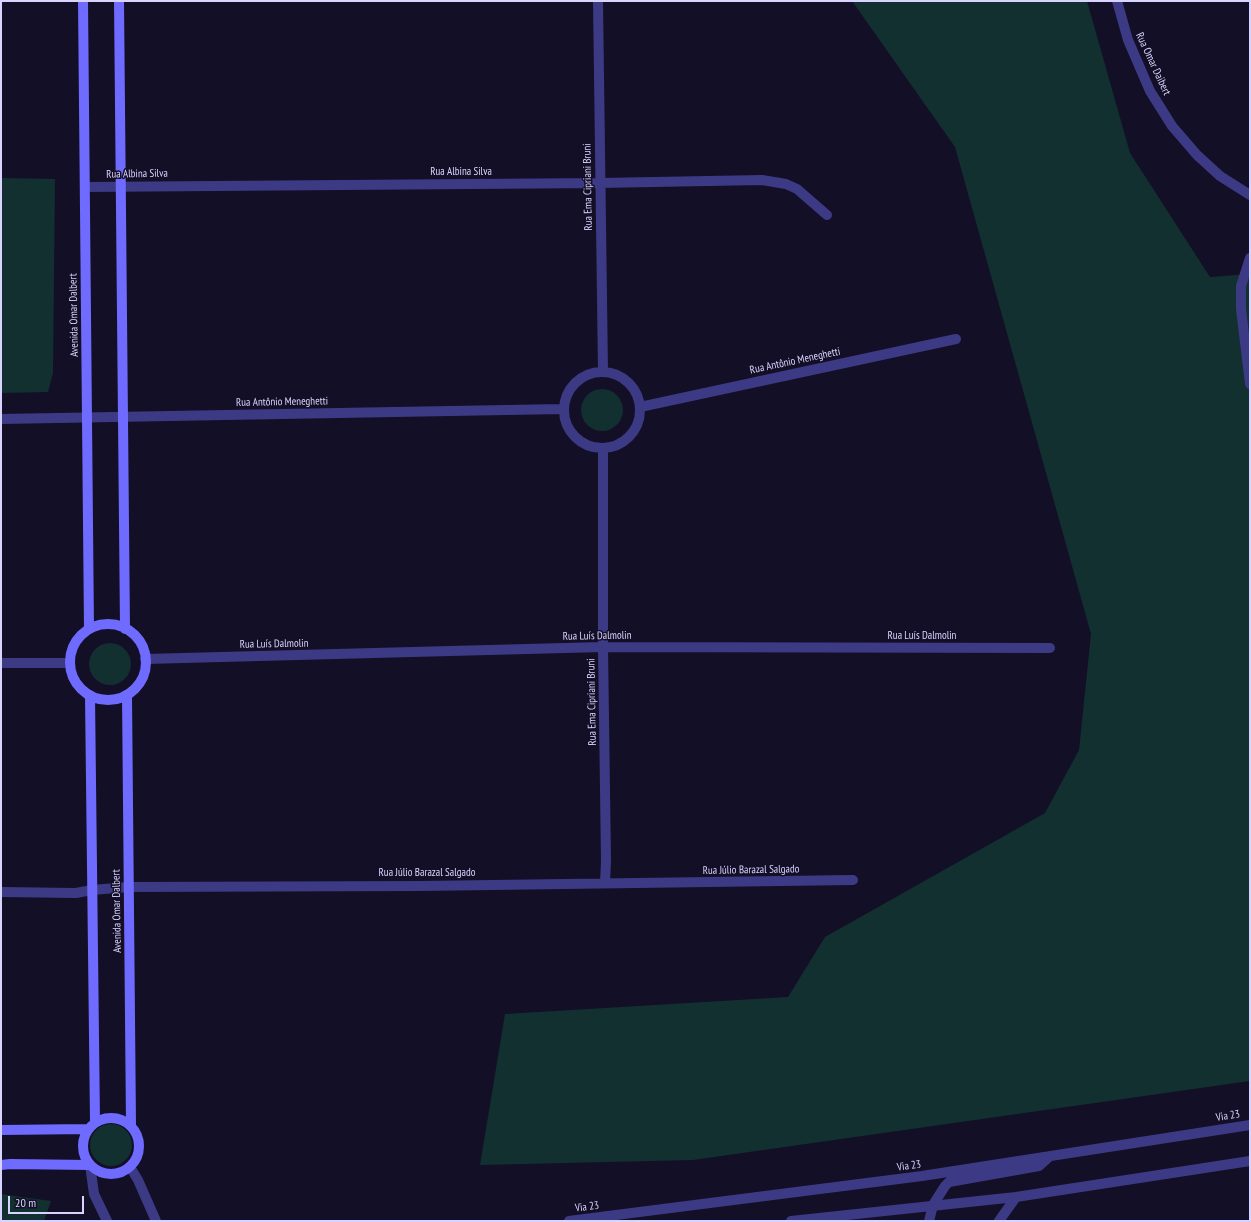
<!DOCTYPE html>
<html>
<head>
<meta charset="utf-8">
<style>
  body { margin:0 }
  #map { position:relative; width:1251px; height:1222px; overflow:hidden; background:#130f26; font-family:"PT Sans Narrow",sans-serif }
  canvas { display:block }
  .frame { position:absolute; inset:0; border:2px solid #d9d4ff; pointer-events:none }
  .scale { position:absolute; left:8px; top:1196px; width:76px; height:18px; box-sizing:border-box; border:2px solid #d9d4ff; border-top:0; padding-left:5px; font-size:12px; line-height:14px; white-space:nowrap; color:#d9d4ff; -webkit-text-stroke:3px #130f26; paint-order:stroke }
</style>
</head>
<body>
<div id="map">
<canvas width="1251" height="1222"></canvas>
<div class="frame"></div>
<div class="scale">20 m</div>
</div>
<script>
const c = document.querySelector('canvas').getContext('2d');
c.lineJoin = 'round';
function paint(path, color) { c.fillStyle = color; c.fill(path, 'evenodd'); }
const shape = rows => new Path2D(rows.map(r => 'M' + r).join(''));
function trace(path, color, width, dash) { c.strokeStyle = color; c.lineWidth = width; c.lineCap = dash ? 'butt' : 'round'; c.setLineDash(dash || []); c.stroke(path); }
function label(font, color, halo, rows, align = 'center') {
  c.font = font + ' "PT Sans Narrow",sans-serif'; c.lineWidth = 3; c.setLineDash([]); c.textBaseline = 'middle'; c.strokeStyle = halo; c.fillStyle = color; for (const [text, x, y, turn = 0] of rows) {
    c.save(); c.translate(x, y); c.rotate((+turn || 0) * Math.PI / 180); c.textAlign = isNaN(turn) ? turn : align; if (halo) c.strokeText(text, 0, 0); c.fillText(text, 0, 0); c.restore();
  }
}
const green = shape([
  [852,1,1087,1,1130,153,1210,277,1250,274,1250,1081,693,1160,480,1165,505,1014,788,997,825,937,1045,813,1079,750,1091,634,955,147],
  [1,178,55,179,53,373,48,392,1,393],
  '581 410a21 21 0 1 1 42 0a21 21 0 1 1-42 0Z',
  '89 664a21 21 0 1 1 42 0a21 21 0 1 1-42 0Z',
  '90 1145a21 21 0 1 1 42 0a21 21 0 1 1-42 0Z',
  [1,1194,51,1201,44,1221,1,1221]
]);
const street = shape([
  [598,1,603,372],
  [1117,1,1128,40,1150,91,1172,126,1197,155,1220,176,1250,195],
  [85,187,600,183,762,180,786,184,797,189,827,215],
  [1250,258,1241,286,1241,309,1250,384],
  '564 410a38 38 0 1 1 76 0a38 38 0 1 1-76 0Z',
  [640,407,956,339],
  [1,419,563,409],
  [603,449,603,647,606,861,605,883],
  [145,659,603,647,1050,648],
  [1,663,70,663],
  [1,892,76,893,92,890,128,887,420,886,853,880],
  [90,1165,94,1194,107,1221],
  [130,1167,138,1180,156,1221],
  [569,1221,922,1176,1250,1125],
  [791,1221,1016,1197,1250,1161],
  [929,1221,933,1205,945,1186,949,1182,1039,1166,1050,1156],
  [999,1221,1016,1197]
]);
const secondary = shape([
  [83,1,89,629],
  [119,1,125,629],
  '70 662a38 38 0 1 1 76 0a38 38 0 1 1-76 0Z',
  [90,696,95,1122],
  [127,696,131,1125],
  '83 1146a28 28 0 1 1 56 0a28 28 0 1 1-56 0Z',
  [1,1130,88,1129],
  [1,1165,10,1164,90,1165]
]);
const streetNames = [
  ["Rua Omar Daibert",1153,64,65],
  ["Rua Albina Silva",461,172],
  ["Rua Albina Silva",137,174,-1],
  ["Rua Ema Cipriani Bruni",588,187,-91],
  ["Avenida Omar Dalbert",74,315,-91],
  ["Rua Antônio Meneghetti",795,361,-12],
  ["Rua Antônio Meneghetti",282,402,-1],
  ["Rua Luís Dalmolin",597,636,-1],
  ["Rua Luís Dalmolin",922,636],
  ["Rua Luís Dalmolin",274,644,-1],
  ["Rua Ema Cipriani Bruni",592,702,-91],
  ["Rua Júlio Barazal Salgado",751,870,-1],
  ["Rua Júlio Barazal Salgado",427,873],
  ["Avenida Omar Dalbert",117,911,-91],
  ["Via 23",1228,1116,-9],
  ["Via 23",909,1166,-8],
  ["Via 23",587,1207,-7]
];
paint(green, '#12302f');
trace(street, '#3d3a85', 10);
trace(secondary, '#6f6bff', 10);
label('11px', '#d9d4ff', '#130f26', streetNames);
</script>
</body>
</html>
